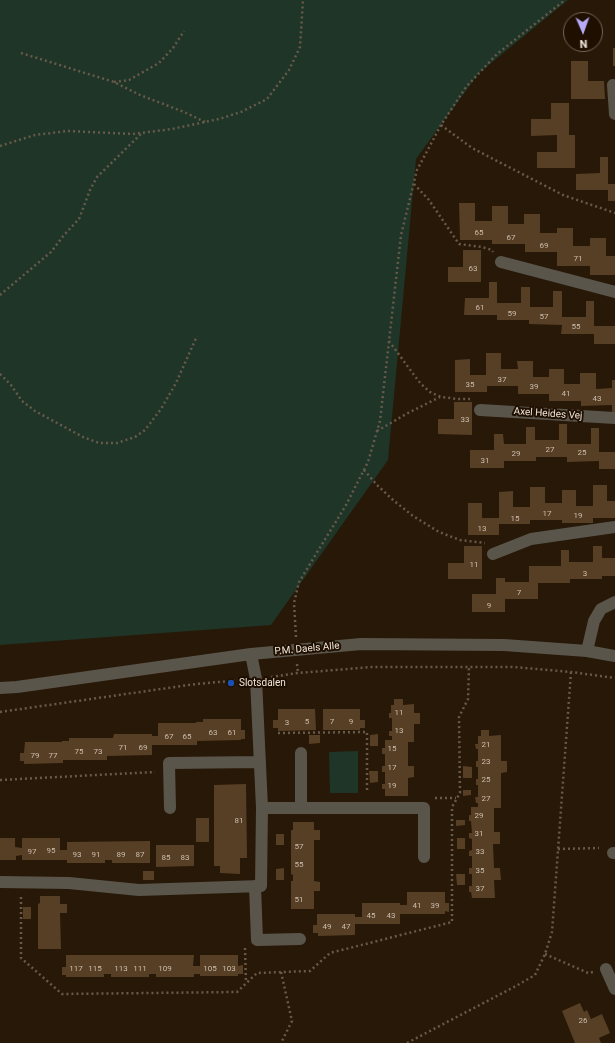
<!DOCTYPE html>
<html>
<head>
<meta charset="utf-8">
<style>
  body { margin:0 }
  #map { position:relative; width:615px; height:1043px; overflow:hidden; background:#281807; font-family:Roboto,sans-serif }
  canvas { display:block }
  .north { position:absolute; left:563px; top:12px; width:40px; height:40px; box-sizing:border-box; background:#1e0f01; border:1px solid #736558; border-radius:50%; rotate:178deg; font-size:11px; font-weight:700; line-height:16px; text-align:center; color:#f2e7db }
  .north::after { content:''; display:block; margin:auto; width:14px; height:18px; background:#b7abf8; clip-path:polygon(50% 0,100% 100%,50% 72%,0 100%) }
</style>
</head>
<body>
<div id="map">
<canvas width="615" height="1043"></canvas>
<div class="north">N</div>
</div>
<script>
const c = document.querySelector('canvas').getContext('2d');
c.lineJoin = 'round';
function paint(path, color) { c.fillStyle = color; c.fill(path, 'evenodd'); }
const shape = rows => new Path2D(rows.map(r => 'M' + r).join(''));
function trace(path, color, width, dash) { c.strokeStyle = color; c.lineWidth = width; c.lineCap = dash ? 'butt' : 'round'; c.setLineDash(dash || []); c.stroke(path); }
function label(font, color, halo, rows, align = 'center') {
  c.font = font + ' Roboto,sans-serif'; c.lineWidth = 4; c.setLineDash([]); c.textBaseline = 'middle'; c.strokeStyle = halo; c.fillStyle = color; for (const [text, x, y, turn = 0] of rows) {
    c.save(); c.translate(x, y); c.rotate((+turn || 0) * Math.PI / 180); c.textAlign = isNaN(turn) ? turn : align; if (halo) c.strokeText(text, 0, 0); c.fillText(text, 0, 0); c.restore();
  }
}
const green = shape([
  [0,0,568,0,479,73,416,159,388,460,271,625,0,645],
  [358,751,358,793,330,793,329,752]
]);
const building = shape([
  [613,48,615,48,615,66,613,66],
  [571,61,588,61,588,81,604,81,605,99,571,99],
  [551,103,569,103,569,135,575,135,575,168,537,168,537,152,557,152,557,135,531,136,531,119,551,119],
  [600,157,608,157,608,184,615,184,615,201,608,201,608,190,576,190,576,174,600,173],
  [459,203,475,203,475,221,492,221,492,206,508,206,508,224,524,224,524,214,540,214,540,233,557,233,557,228,573,228,573,246,590,246,590,238,606,238,606,256,615,256,615,275,590,275,590,266,557,266,557,252,525,252,525,244,492,244,492,240,460,240],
  [463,250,481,250,481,282,448,282,448,267,463,267],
  [489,282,497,282,497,303,521,303,521,287,530,287,530,307,553,307,553,291,562,291,562,317,586,317,586,301,594,301,594,326,615,326,615,344,594,344,594,334,561,334,562,325,529,324,529,320,497,320,497,315,464,315,465,298,489,298],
  [486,353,501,353,501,369,518,369,517,361,533,361,533,377,549,377,549,369,564,369,564,384,580,384,580,373,596,373,596,389,612,388,612,380,615,380,615,413,612,413,612,405,581,406,581,401,549,401,549,394,518,394,518,386,487,386,487,392,455,392,455,360,470,359,470,375,486,375],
  [454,402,472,402,472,435,438,434,438,419,454,419],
  [559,424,567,424,567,444,591,444,591,428,599,428,599,452,615,452,615,469,599,469,599,461,567,462,567,457,536,457,536,461,504,461,504,468,470,468,470,450,494,450,494,434,503,434,504,444,526,444,526,427,535,427,535,440,559,440],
  [593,485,607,485,607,501,615,501,615,518,593,518,593,523,562,523,562,520,530,520,530,524,499,524,499,535,468,535,468,503,482,503,482,518,499,518,499,492,513,491,513,507,530,507,530,487,545,487,545,503,562,503,562,490,576,490,576,506,593,506],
  [464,546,482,546,482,579,448,579,448,563,464,563],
  [593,546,602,546,602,558,615,558,615,576,602,576,602,579,570,579,570,583,538,583,538,599,505,599,505,612,472,612,472,594,496,594,496,578,505,578,505,582,529,582,529,566,561,566,561,550,569,550,569,562,593,562],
  [394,699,403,699,403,705,414,704,414,713,420,713,420,724,414,724,414,742,408,742,408,766,414,766,414,777,408,778,408,796,385,796,385,789,382,789,382,784,385,784,385,772,382,772,382,766,385,766,385,754,382,754,382,748,385,748,385,740,392,740,392,736,389,736,389,731,392,731,392,718,389,718,389,713,391,713,391,705,394,705],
  [278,709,315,709,316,730,278,731,278,728,273,728,273,720,278,720],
  [323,709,360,709,360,720,365,720,365,728,360,728,360,730,323,730],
  [203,719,241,719,241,730,245,730,245,739,241,739,241,740,197,741,197,745,152,745,152,755,107,756,107,760,63,760,63,763,24,764,24,761,20,761,20,753,24,753,25,742,62,742,62,741,69,741,69,738,113,738,114,734,152,734,152,736,158,736,158,723,196,723,196,722,203,722],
  [481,730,489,730,489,736,501,735,501,761,507,761,507,772,501,773,501,808,494,808,494,832,500,832,500,844,493,844,494,868,500,868,501,880,494,880,495,898,472,898,471,892,469,892,469,886,472,886,472,874,469,874,469,868,472,868,472,856,469,856,469,851,472,850,472,839,469,838,469,833,472,833,471,821,469,821,469,815,471,815,471,807,478,807,478,803,476,803,475,797,478,797,478,785,476,785,476,779,478,779,478,767,476,767,476,761,478,761,478,749,476,749,475,744,478,744,478,736,481,736],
  [378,734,378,746,370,746,370,735],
  [309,735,320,735,320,743,309,744],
  [463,766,472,767,472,778,463,778],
  [369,771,378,771,378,782,370,783],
  [246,784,247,858,240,858,240,874,220,873,220,866,214,866,214,785],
  [463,790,471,790,471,795,463,796],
  [196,818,209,818,209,842,196,842],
  [456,820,465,820,465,825,456,826],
  [293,822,314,822,314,830,320,830,320,840,314,840,314,881,320,882,320,891,314,891,314,909,291,909,291,881,293,881,293,875,291,874,291,830,293,830],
  [276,834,284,834,284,845,276,845],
  [0,838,15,838,15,847,22,848,22,838,60,838,60,850,67,850,67,842,150,841,150,863,112,863,112,860,105,860,105,863,67,863,67,860,22,860,22,855,16,856,16,860,0,860],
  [457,838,465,838,465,849,457,849],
  [156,845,194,845,194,866,156,867],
  [284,868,284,880,276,880,276,869],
  [143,871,154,871,154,880,143,880],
  [456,874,465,874,465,885,457,885],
  [407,892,445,892,445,903,449,903,449,912,445,911,445,914,400,914,400,924,355,924,355,935,318,936,318,933,313,933,313,925,317,925,317,914,355,914,355,917,362,917,362,903,400,903,400,905,407,905],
  [40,896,60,896,60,904,67,904,67,913,60,913,61,949,38,949,38,904,40,903],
  [23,907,31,907,31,919,23,919],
  [66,955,194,955,193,966,200,966,200,955,238,955,238,966,243,965,243,974,238,974,238,976,200,976,200,974,194,974,194,977,156,977,156,974,149,974,149,977,111,977,111,974,104,974,104,977,66,977,66,975,62,975,62,967,66,967],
  [580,1003,584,1012,587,1010,591,1019,602,1014,610,1033,599,1038,601,1043,575,1043,562,1011]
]);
const path = shape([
  [21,53,114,82,140,95,184,112,205,122],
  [114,82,129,80,159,63,173,48,184,31],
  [441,125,472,148,563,195,615,213],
  [0,146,35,135,68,131,133,134,172,129,219,119,241,112,267,99,289,70,300,47,303,0],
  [414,184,429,200,459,244,482,247,492,250,493,252],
  [0,295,51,252,64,235,79,219,90,190,97,177,142,133],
  [389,341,414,375,421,384,430,392,441,397,458,399,470,399],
  [0,374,11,385,22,401,35,411,83,437,99,443,117,443,135,437,145,430,161,409,176,383,197,336],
  [377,431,408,413,440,397],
  [364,470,377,485,393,500,413,516,439,532,460,540,485,543],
  [296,637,294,603,299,582,346,505,368,462,380,421,401,235,417,170,441,125,466,87,497,54,565,0],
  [297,664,298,673],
  [271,677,298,673,372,667,514,667,571,672,615,678],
  [0,712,196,684,242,680],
  [278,733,367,732,367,793],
  [0,780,155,772],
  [435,798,456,798],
  [558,849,599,848],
  [21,897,21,958,62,994,237,992,257,973,310,971,330,953,452,922,452,807,460,793,459,717,468,699,469,667],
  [245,948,246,983],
  [545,954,588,973,593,972],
  [281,972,292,1021,281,1043],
  [407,1043,516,986,535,975,545,954,552,932,571,672]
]);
const minor = shape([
  [613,85,615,114],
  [501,262,615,292],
  [480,410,615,418],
  [493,554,531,539,615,527],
  [587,651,594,621,601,609,615,602],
  [0,688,17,687,251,654,361,644,504,645,587,651,615,656],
  [170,808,169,763,260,762],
  [262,808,424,808,424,857],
  [301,808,301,753],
  [613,853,615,853],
  [0,882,69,883,139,890,261,886,262,808,256,679,251,654],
  [255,886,257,940,300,939],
  [606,969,615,989]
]);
const markers = [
  [231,683,4,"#1a4fb4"]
];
const numberNames = [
  ["65",479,233],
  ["67",511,238],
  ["69",544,246],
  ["71",578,259],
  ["63",473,269],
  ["61",480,308],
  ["59",512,314],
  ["57",544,317],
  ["55",576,327],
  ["37",502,380],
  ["35",470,385],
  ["39",534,387],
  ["41",566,394],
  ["43",597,399],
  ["33",465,420],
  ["27",550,450],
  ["25",582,453],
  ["29",516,454],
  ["31",485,461],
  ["17",547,514],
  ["19",578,516],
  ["15",515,519],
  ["13",482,529],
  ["11",474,565],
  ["3",585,574],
  ["7",519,593],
  ["9",489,606],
  ["11",399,713],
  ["5",307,722],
  ["7",332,722],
  ["9",351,722],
  ["3",287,723],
  ["13",399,731],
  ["63",213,733],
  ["61",232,733],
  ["67",169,737],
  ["65",187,737],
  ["21",486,745],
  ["71",123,748],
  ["69",143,748],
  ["15",392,749],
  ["75",79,752],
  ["73",98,752],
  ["79",35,756],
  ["77",53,756],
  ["23",486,762],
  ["17",392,768],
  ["25",486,780],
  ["19",392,786],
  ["27",486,799],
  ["29",479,816],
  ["81",239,821],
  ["31",479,834],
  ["57",299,847],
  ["95",51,851],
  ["97",32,852],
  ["33",480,852],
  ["93",77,855],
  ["91",96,855],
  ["89",121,855],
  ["87",140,855],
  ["85",166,858],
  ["83",185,858],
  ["55",299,865],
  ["35",480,871],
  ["37",480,889],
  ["51",299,900],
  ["41",417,906],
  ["39",435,906],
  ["45",371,916],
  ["43",391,916],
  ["49",327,927],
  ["47",346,927],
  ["117",76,969],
  ["115",95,969],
  ["113",121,969],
  ["111",140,969],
  ["109",165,969],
  ["105",210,969],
  ["103",229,969],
  ["26",583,1021]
];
const streetNames = [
  ["Axel Heides Vej",548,414,4],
  ["P.M. Daels Alle",307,649,-5]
];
const poiNames = [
  ["Slotsdalen",239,683]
];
paint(green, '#1e3527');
paint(building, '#573f25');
trace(path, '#685a4b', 2.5, [2, 3]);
trace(minor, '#59554b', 12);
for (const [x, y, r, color] of markers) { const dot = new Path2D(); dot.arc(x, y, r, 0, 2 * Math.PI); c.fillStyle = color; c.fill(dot); trace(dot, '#1e0f01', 1.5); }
label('8px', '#cbbdae', null, numberNames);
label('10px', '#f2e7db', '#1e0f01', streetNames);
label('10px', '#f2e7db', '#1e0f01', poiNames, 'left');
</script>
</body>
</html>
